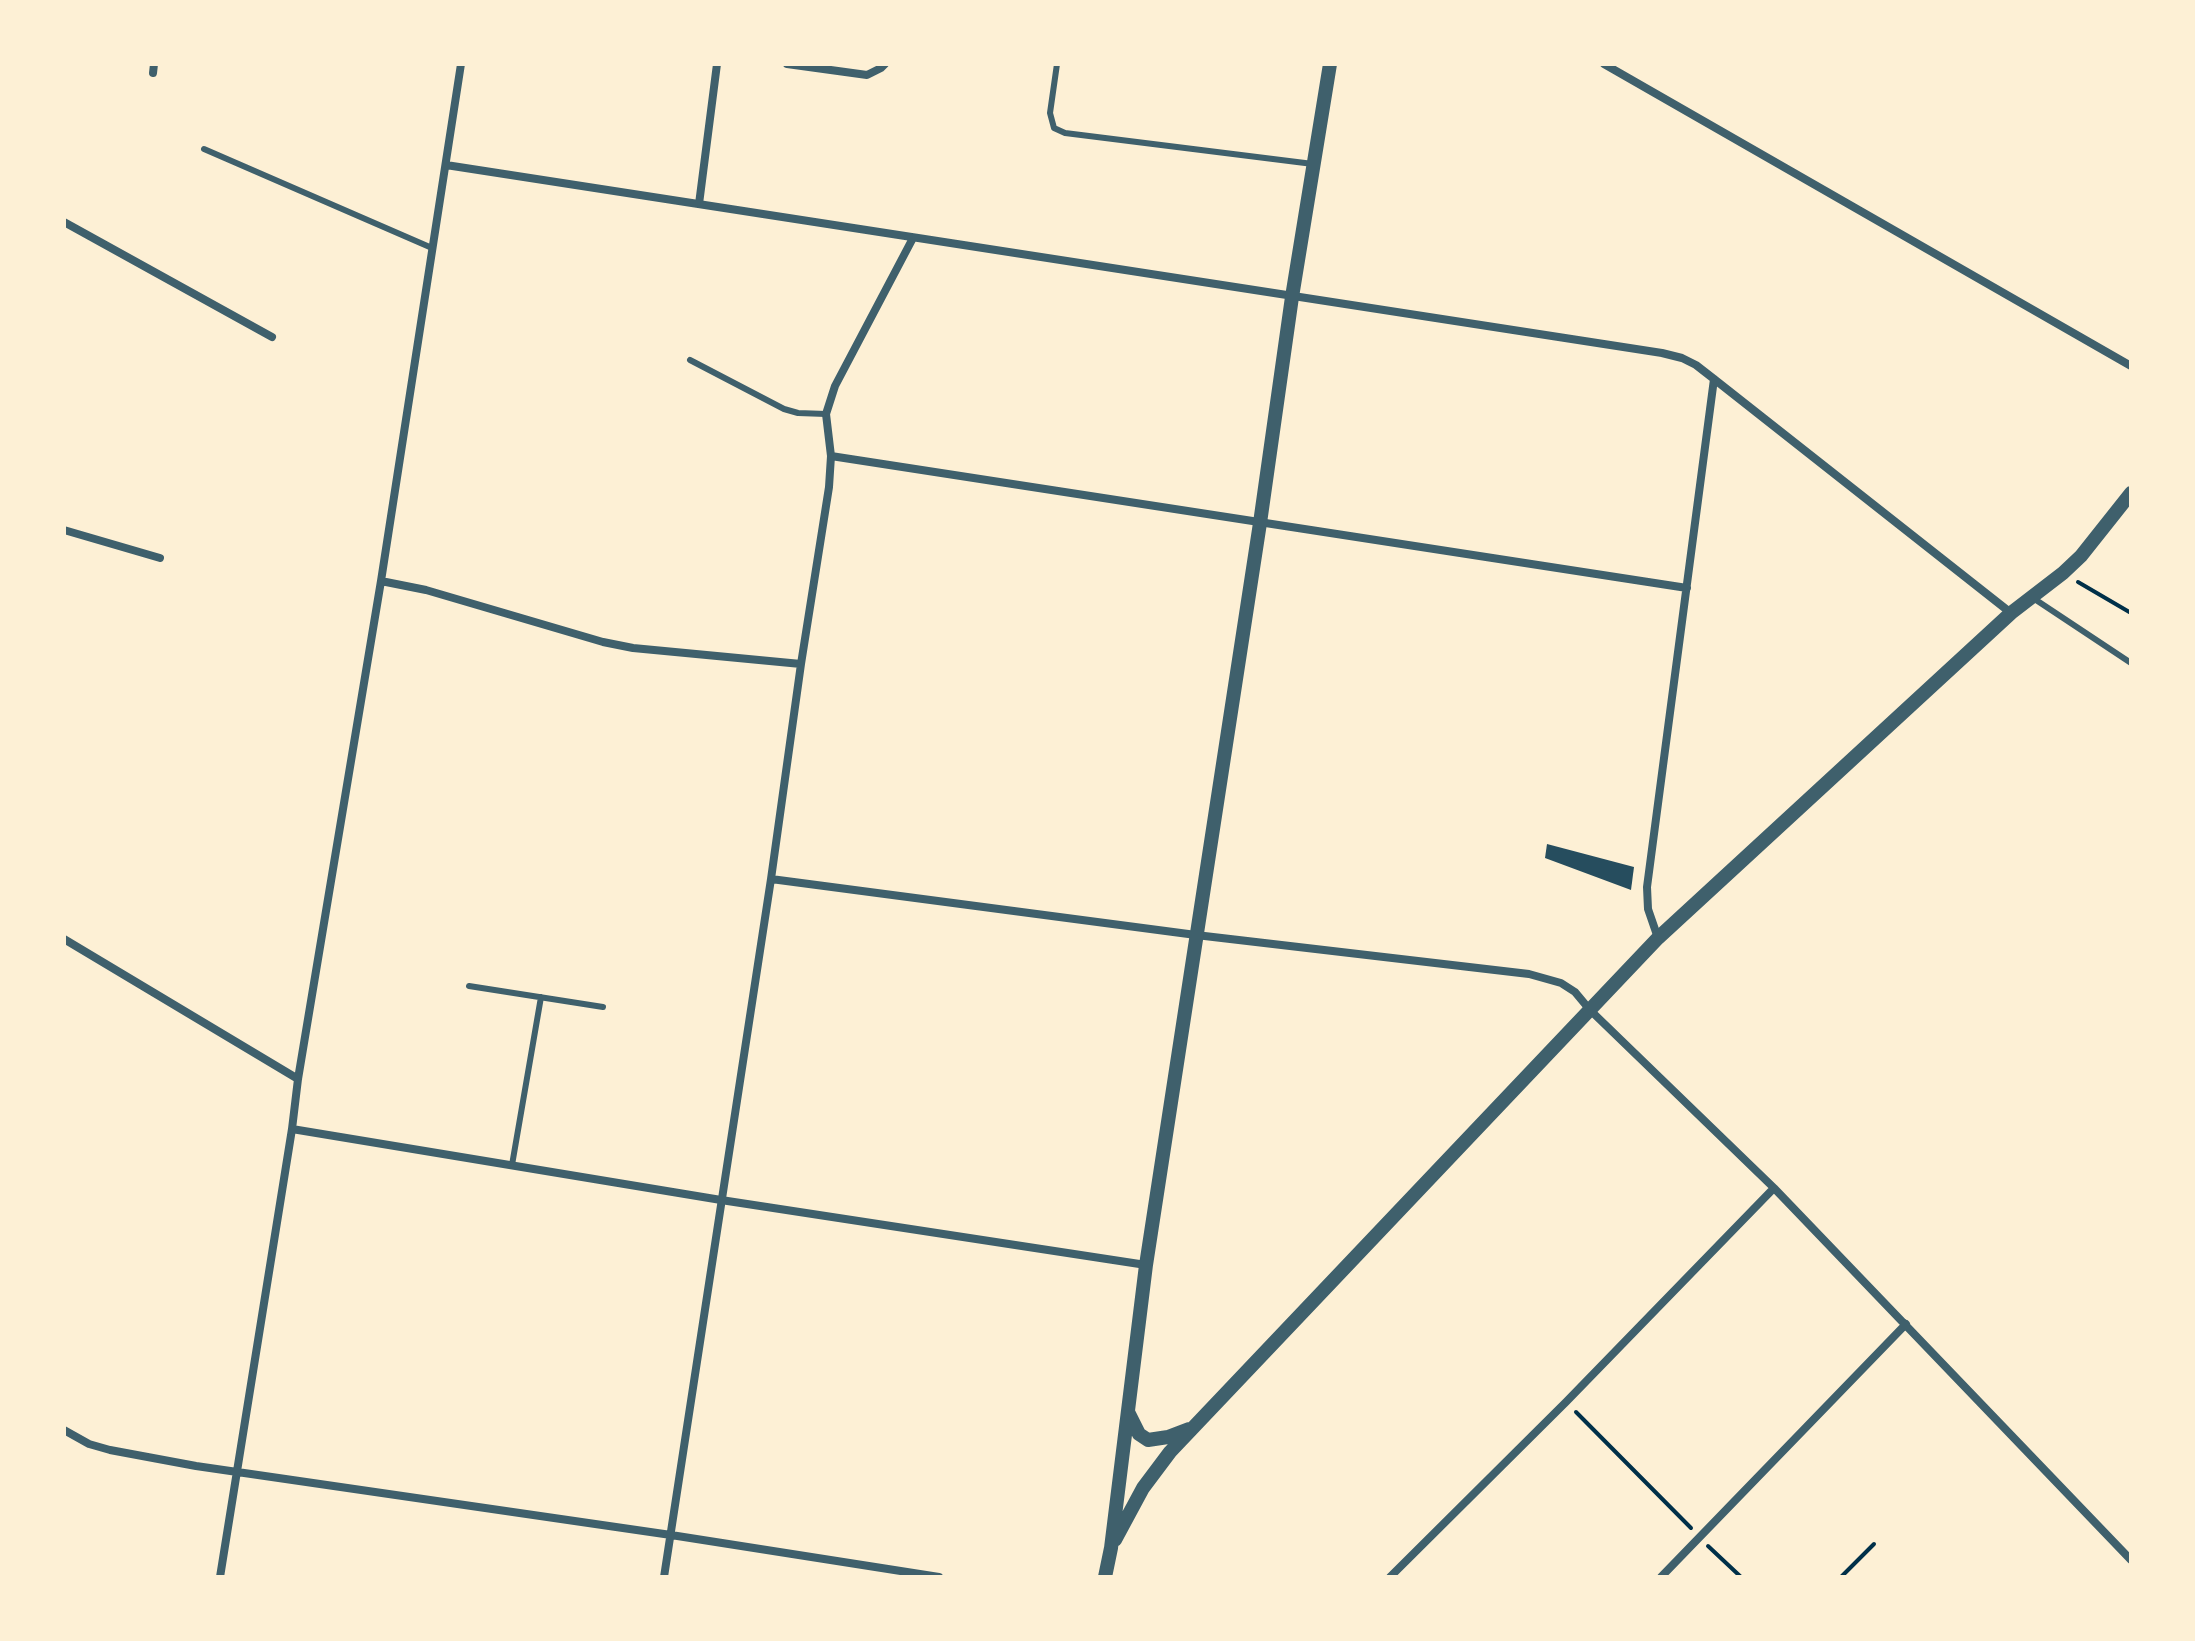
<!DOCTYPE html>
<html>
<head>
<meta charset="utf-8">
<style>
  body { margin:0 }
  #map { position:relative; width:2195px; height:1641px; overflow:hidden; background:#fdf0d5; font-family:Ubuntu,sans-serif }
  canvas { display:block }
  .frame { position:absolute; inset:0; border:66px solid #fdf0d5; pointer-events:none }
</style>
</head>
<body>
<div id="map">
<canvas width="2195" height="1641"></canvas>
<div class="frame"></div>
</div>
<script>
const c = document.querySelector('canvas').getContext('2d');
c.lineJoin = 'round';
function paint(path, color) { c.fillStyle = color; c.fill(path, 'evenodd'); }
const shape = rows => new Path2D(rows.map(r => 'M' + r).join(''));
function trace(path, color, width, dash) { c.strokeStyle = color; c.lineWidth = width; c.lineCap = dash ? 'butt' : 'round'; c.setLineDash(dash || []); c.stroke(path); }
const building = shape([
  [1547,844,1634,867,1631,890,1545,858]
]);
const path = shape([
  [2078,582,2131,613],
  [1576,1412,1691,1528],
  [1708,1546,1741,1577],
  [1841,1577,1874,1544]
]);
const service = shape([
  [1057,64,1050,113,1054,128,1065,133,1313,164],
  [204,149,432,248],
  [690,360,784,409,798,413,826,414],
  [2033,598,2131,663],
  [469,986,603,1007],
  [512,1165,541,997]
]);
const minor = shape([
  [787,64,867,75,881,68,885,64],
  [1604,64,2131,366],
  [153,73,154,64],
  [446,165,1662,353,1682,358,1696,365,1714,379,2011,613],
  [699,204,717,64],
  [64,222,272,337],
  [831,456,1687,588],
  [64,530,160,558],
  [381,581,426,590,603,642,633,648,801,664],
  [771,879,1196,935,1529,974,1561,983,1575,992,1590,1010,1774,1188,2131,1560],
  [1658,938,1648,909,1647,887,1714,379],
  [64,939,298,1079],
  [292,1129,721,1200,1146,1265],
  [64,1430,89,1444,110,1450,196,1466,671,1535,939,1577],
  [220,1577,292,1129,298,1079,381,581,461,64],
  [664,1577,771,879,801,664,829,487,831,456,826,414,835,386,913,238],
  [1390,1577,1566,1402,1774,1188],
  [1661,1577,1906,1324]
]);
const tertiary = shape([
  [1128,1412,1139,1434,1148,1440,1168,1437,1189,1429],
  [1115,1540,1143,1488,1170,1452,1658,938,2011,613,2063,573,2081,556,2131,493],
  [1105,1577,1111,1548,1146,1265,1260,523,1292,297,1330,64]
]);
paint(building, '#264d5e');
trace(path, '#003049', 4);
trace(service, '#3f606c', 6);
trace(minor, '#3f606c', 8);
trace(tertiary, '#3f606c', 14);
</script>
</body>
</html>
